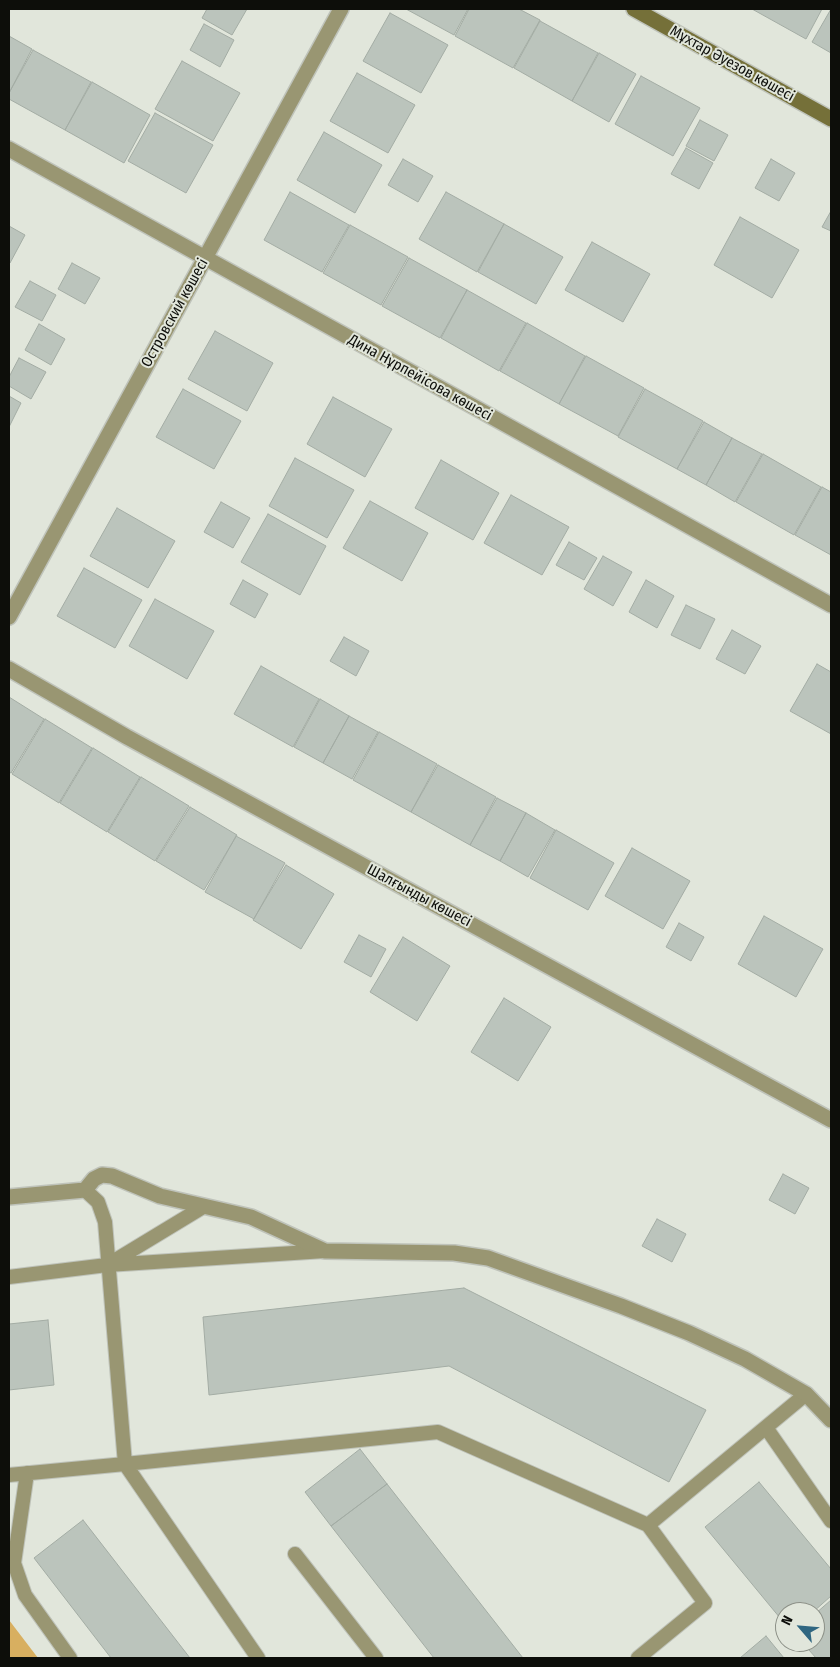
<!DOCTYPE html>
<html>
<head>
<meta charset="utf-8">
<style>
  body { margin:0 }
  #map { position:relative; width:840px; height:1667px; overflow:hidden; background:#e1e6db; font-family:"Fira Sans Condensed",sans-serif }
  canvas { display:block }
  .frame { position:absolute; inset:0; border:10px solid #0d0e0a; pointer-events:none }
  .north { position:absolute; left:775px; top:1602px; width:50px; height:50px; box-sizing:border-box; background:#e1e6db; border:1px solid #8c9087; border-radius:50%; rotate:297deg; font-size:14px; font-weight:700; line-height:20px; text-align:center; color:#0d0e0a }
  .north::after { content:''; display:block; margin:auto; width:18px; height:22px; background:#2f6681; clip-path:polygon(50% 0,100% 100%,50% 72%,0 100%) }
</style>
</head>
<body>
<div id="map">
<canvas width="840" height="1667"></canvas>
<div class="frame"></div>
<div class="north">N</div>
</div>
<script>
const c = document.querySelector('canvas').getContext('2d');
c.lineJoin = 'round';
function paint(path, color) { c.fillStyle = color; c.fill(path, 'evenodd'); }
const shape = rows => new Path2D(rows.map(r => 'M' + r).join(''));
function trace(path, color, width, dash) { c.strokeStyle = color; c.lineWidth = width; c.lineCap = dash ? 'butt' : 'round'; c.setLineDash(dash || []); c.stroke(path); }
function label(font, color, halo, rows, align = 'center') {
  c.font = font + ' "Fira Sans Condensed",sans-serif'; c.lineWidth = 4; c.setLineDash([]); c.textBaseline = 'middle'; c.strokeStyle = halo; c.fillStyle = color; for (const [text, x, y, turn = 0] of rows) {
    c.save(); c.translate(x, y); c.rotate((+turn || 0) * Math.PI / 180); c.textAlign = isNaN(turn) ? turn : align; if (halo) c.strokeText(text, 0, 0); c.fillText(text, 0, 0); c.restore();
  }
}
const green = shape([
  [9,1620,38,1658,9,1658]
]);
const building = shape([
  [207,9,247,9,232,35,202,18,207,9],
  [406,9,468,9,454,35,406,9],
  [469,9,519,9,540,20,513,68,455,36,469,9],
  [752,9,822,9,806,39,752,9],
  [831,9,831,53,812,42,831,9],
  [390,13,448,45,421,93,363,61,390,13],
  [540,21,598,53,572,101,514,68,540,21],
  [204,24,234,40,220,67,190,50,204,24],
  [9,36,32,49,9,93,9,36],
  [33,50,91,82,65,130,9,99,9,93,33,50],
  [599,53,636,74,609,122,572,101,599,53],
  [182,61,240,93,213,141,155,109,182,61],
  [357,73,415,105,388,153,330,121,357,73],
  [641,76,700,108,673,156,615,124,641,76],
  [92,82,150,115,124,163,65,130,92,82],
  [155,113,213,145,186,193,128,161,155,113],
  [700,120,728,135,714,161,686,146,700,120],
  [324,132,382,165,355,213,297,180,324,132],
  [686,148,713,163,699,189,671,174,686,148],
  [403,159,433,176,418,202,388,185,403,159],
  [771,159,795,173,779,201,755,188,771,159],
  [290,192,349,225,322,272,264,240,290,192],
  [446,192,504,224,477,272,419,239,446,192],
  [831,211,831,231,822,227,831,211],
  [740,217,799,250,772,298,714,265,740,217],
  [504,224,563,257,536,304,478,272,504,224],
  [350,225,408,257,381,305,323,273,350,225],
  [9,226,25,235,10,263,9,263,9,226],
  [592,242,650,274,623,322,565,290,592,242],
  [409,258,467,290,440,338,382,306,409,258],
  [72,263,100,278,85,304,58,289,72,263],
  [30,281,56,295,42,321,15,307,30,281],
  [467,290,526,323,499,371,441,338,467,290],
  [527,323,585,356,559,404,500,371,527,323],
  [39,324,65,339,51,365,25,350,39,324],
  [215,331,273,363,247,411,188,379,215,331],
  [586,356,644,388,618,436,559,404,586,356],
  [19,358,46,372,31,399,9,386,9,377,19,358],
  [183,389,241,421,214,469,156,437,183,389],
  [645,389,703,421,677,469,618,437,645,389],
  [9,396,21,403,9,427,9,396],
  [333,397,392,429,365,477,307,444,333,397],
  [704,422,732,438,706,485,677,469,704,422],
  [732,438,762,454,735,502,706,485,732,438],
  [763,454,821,487,794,535,736,502,763,454],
  [295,458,354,490,327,538,269,506,295,458],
  [441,460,499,493,473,540,415,508,441,460],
  [822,487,831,492,831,555,795,535,822,487],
  [511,495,569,527,542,575,484,543,511,495],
  [370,501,428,533,402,581,343,548,370,501],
  [221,502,250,518,233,548,204,532,221,502],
  [117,508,175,541,148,588,90,556,117,508],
  [268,514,326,546,300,595,241,562,268,514],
  [569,542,597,558,584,580,556,565,569,542],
  [603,556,632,572,613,606,584,589,603,556],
  [84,568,142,600,115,648,57,616,84,568],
  [243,580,268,594,255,618,230,604,243,580],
  [646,580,674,596,657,628,629,612,646,580],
  [155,599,214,631,187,679,129,646,155,599],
  [686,605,715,619,700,649,671,635,686,605],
  [732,630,761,646,745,674,716,659,732,630],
  [344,637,369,651,356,676,330,661,344,637],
  [817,664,831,672,831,734,790,711,817,664],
  [261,666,319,699,293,747,234,714,261,666],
  [9,697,44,719,11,773,9,772,9,697],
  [320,699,349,716,323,763,294,747,320,699],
  [349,716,378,732,352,779,323,763,349,716],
  [45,719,92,748,59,803,12,774,45,719],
  [379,732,437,764,411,812,353,780,379,732],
  [93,748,140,777,107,832,60,803,93,748],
  [438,765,496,797,470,845,411,812,438,765],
  [141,777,189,806,155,861,108,832,141,777],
  [497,798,526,813,500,861,470,845,497,798],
  [190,807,237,835,204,890,156,861,190,807],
  [526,813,555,830,528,877,500,861,526,813],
  [556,830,614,863,588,910,530,878,556,830],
  [236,836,285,863,254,919,205,892,236,836],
  [632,848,690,881,663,929,605,896,632,848],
  [286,865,334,894,301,949,253,920,286,865],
  [764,916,823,949,796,997,738,964,764,916],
  [679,923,704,937,691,961,666,947,679,923],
  [359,935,386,949,371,977,344,962,359,935],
  [403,937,450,966,417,1021,370,992,403,937],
  [504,998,551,1027,518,1081,471,1052,504,998],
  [783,1174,809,1188,795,1214,769,1200,783,1174],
  [657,1219,686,1234,672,1262,642,1246,657,1219],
  [464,1288,706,1410,669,1482,449,1366,209,1395,203,1317,464,1288],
  [48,1320,54,1385,9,1390,9,1324,48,1320],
  [360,1449,387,1484,331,1526,305,1492,360,1449],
  [759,1482,831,1569,831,1596,813,1612,785,1612,785,1624,705,1527,759,1482],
  [387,1484,523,1658,434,1658,331,1526,387,1484],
  [83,1520,190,1658,111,1658,34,1558,83,1520],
  [831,1600,831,1658,816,1658,802,1642,815,1642,815,1614,831,1600],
  [766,1636,784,1658,740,1658,766,1636]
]);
const lane = shape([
  [85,1190,98,1202,105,1222,125,1464,438,1432,648,1525,705,1603,638,1658],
  [109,1264,203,1207],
  [9,1277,107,1265,325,1251],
  [767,1429,831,1521],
  [27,1473,14,1563,25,1595,70,1658],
  [9,1475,125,1464,258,1658],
  [648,1525,806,1394],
  [295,1554,376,1658]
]);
const street = shape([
  [9,149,831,605],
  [9,617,341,9],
  [9,669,127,737,831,1120],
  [9,1197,85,1190,94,1179,102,1175,112,1176,160,1196,251,1217,325,1251,454,1253,488,1258,621,1306,689,1333,745,1359,806,1394,831,1420]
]);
const secondary = shape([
  [634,9,831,119]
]);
const streetNames = [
  ["Мұхтар Әуезов көшесі",732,64,29],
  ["Островский көшесі",175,313,-61],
  ["Дина Нұрпейісова көшесі",420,378,29],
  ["Шалғынды көшесі",419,896,28]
];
paint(green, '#d8af60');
paint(building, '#bbc4bc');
trace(building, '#a3aca4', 1);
trace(lane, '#bfc3ba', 16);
trace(street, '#bfc3ba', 18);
trace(secondary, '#bfc3ba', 18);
trace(lane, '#999672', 14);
trace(street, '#999672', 15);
trace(secondary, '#757039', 15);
label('15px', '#0d0e0a', '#e1e6db', streetNames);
</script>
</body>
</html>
